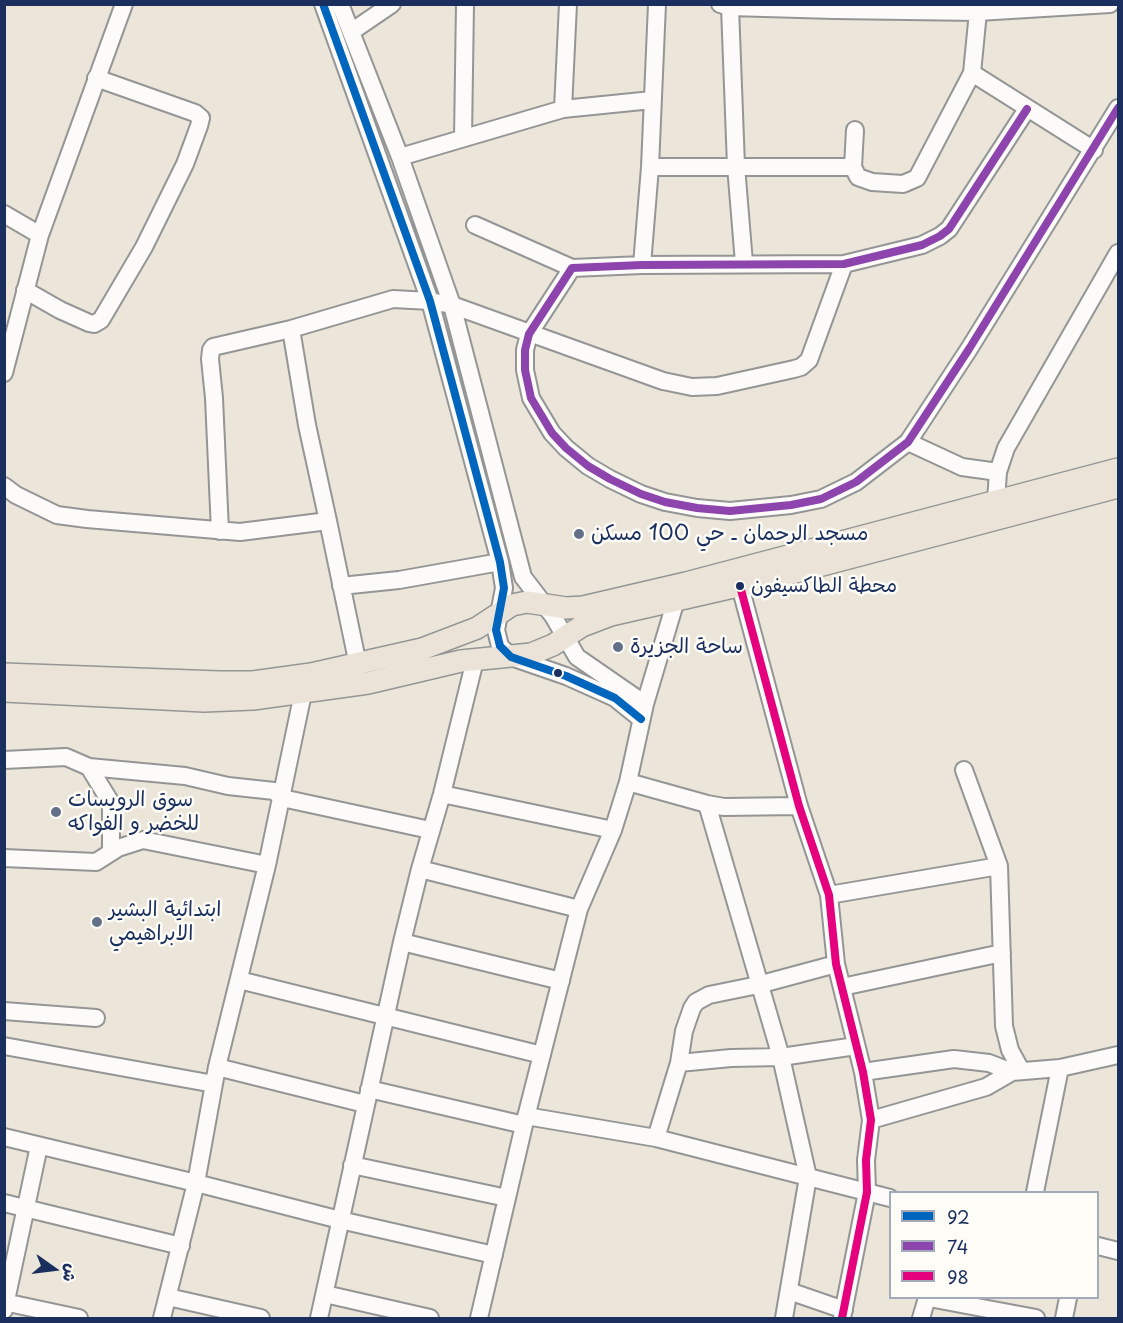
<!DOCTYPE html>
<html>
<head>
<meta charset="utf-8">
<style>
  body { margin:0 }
  #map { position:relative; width:1123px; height:1323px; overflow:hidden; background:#ebe6d9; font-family:"Playpen Sans","Playpen Sans Arabic",sans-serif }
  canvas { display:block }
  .frame { position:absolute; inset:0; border:6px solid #1b2f5e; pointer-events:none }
  .legend { position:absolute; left:889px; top:1191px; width:210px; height:108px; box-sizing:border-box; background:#fdfcf7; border:2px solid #a3aaba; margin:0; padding:8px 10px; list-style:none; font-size:18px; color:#1b2f5e }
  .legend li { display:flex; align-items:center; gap:12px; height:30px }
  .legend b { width:30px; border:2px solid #a3aaba }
  .north { position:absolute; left:24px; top:1239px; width:60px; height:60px; -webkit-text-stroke:4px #fdfcf7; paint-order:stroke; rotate:104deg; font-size:16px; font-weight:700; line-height:24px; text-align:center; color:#1b2f5e }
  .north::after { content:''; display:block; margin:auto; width:21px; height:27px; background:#1b2f5e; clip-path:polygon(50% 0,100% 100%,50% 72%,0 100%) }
</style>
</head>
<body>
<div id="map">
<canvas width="1123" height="1323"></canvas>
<div class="frame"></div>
<ul class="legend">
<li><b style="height:8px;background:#0065bd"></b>92</li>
<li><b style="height:8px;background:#8e44ad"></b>74</li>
<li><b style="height:8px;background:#e5007d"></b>98</li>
</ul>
<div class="north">ش</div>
</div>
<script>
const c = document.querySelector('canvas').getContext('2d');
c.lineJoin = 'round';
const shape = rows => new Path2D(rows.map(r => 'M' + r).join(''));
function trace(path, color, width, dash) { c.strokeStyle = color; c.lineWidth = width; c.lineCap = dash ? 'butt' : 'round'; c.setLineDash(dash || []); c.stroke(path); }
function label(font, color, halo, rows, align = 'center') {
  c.font = font + ' "Playpen Sans","Playpen Sans Arabic",sans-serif'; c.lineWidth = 5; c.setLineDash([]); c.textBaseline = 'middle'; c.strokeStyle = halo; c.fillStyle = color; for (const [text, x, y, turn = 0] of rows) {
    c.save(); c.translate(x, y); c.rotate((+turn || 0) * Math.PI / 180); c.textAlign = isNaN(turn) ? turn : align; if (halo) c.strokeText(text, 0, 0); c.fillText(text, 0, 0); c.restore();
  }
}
const minor = shape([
  [323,4,430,301,500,562,504,588,496,630,500,646,511,657,566,676,615,698,641,719],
  [340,4,400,157,452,305,523,577,553,616,577,657,645,704],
  [720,4,730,7,834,10,978,12,1110,4],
  [730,7,736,166,744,263],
  [351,32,392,4],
  [972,73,1094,150],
  [563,109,568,4],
  [1027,109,949,229,940,236,922,245,844,264,642,265,572,268,529,334,525,350,525,370,531,398,552,433,566,448,588,466,610,479,641,494,665,502,697,508,730,511,791,505,821,499,856,482,908,442,969,349,1118,108],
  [855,130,853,167,858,177,872,182,903,184,917,178,972,73,978,12],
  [463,138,465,4],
  [400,157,563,109,652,100],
  [650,167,853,167],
  [4,214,40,235],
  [475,225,572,268],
  [642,265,650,167,657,4],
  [25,290,60,310,89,323,94,324,101,320,144,247,185,164,199,126,201,118,195,113,96,78],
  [291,329,307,425,328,521],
  [4,373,40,235,124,4],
  [908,442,962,467,998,472],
  [4,486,16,495,57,515,87,519,240,532,328,521,358,665],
  [996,500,998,472,1006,448,1118,253],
  [220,531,214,398,210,359,211,350,213,347,291,329,393,299,430,301,452,305,663,381,692,387,717,386,794,369,801,367,809,360,844,264],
  [341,586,399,580,500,562],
  [740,586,799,806,829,895,836,964,863,1072,871,1120,866,1160,867,1192,842,1318],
  [4,760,66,757,89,767,185,776,228,786,274,791,282,798,430,830],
  [89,767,111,803,111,852],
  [964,770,999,866,1004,1026,1010,1050,1021,1070],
  [628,782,707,804,724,807,799,806],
  [442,794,613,830],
  [707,804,781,1057,808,1177,784,1318],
  [4,858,96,862,118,848,143,840,267,865],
  [420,869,579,909],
  [829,895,999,866],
  [402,942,561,981],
  [239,980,542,1055],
  [842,987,1002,953],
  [4,1011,96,1018],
  [4,1046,214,1084],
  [679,1063,731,1058,781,1057,856,1046],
  [217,1067,365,1104],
  [863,1072,954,1059,989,1063,1012,1072,1060,1068,1118,1055],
  [369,1089,524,1125],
  [526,1116,656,1138,890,1198],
  [871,1120,986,1087,1012,1072],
  [4,1137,196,1183,340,1220,494,1255],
  [656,1138,679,1063,684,1031,692,1008,696,1002,709,995,758,985,836,964],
  [352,1165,507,1198],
  [1035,1192,1060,1068],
  [4,1203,181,1246],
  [1098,1246,1118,1251],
  [789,1291,844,1310],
  [325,1294,430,1318],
  [168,1297,261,1318],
  [929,1298,1036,1318],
  [4,1302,79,1318],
  [4,1310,39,1146],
  [162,1318,196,1183,217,1067,267,865,303,693],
  [319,1318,402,942,420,869,442,794,475,660],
  [479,1318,524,1125,579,909,613,830,628,782,645,704,676,600],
  [921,1318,927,1298],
  [1064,1318,1068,1298]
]);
const major = shape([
  [4,674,219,682,253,682,311,674,422,649,477,628,512,605,527,602,566,608,583,607,686,583,1118,469],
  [4,691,204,701,253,699,368,683,461,661,531,654,553,645,582,626,611,615,773,578,1118,487]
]);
const bus1 = shape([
  [323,4,430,301,500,562,504,588,496,630,500,646,511,657,566,676,615,698,641,719]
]);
const bus2 = shape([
  [1027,109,949,229,940,236,922,245,844,264,642,265,572,268,529,334,525,350,525,370,531,398,552,433,566,448,588,466,610,479,641,494,665,502,697,508,730,511,791,505,821,499,856,482,908,442,969,349,1118,108]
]);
const bus3 = shape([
  [740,586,799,806,829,895,836,964,863,1072,871,1120,866,1160,867,1192,842,1318]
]);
const markers = [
  [579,534,6,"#646f89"],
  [740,586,5,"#1b2f5e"],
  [618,647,6,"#646f89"],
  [558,673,5,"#1b2f5e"],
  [56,812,6,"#646f89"],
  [97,922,6,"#646f89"]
];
const busNames = [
  ["محطة الطاكسيفون",751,586]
];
const poiNames = [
  ["مسجد الرحمان ـ حي 100 مسكن",591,534],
  ["ساحة الجزيرة",630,647],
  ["سوق الرويسات",68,800],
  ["للخضر و الفواكه",68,824],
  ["ابتدائية البشير",109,910],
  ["الابراهيمي",109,934]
];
trace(minor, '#949595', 20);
trace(major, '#949595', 24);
trace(minor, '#fcfbf9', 16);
trace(major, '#ebe3d7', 21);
trace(bus1, '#0065bd', 8);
trace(bus2, '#8e44ad', 8);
trace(bus3, '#e5007d', 8);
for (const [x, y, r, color] of markers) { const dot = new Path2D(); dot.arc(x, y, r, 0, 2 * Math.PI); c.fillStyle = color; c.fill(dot); trace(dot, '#fdfcf7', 2); }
label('20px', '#1b2f5e', '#fdfcf7', busNames, 'left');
label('21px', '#1b2f5e', '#fdfcf7', poiNames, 'left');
</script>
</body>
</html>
